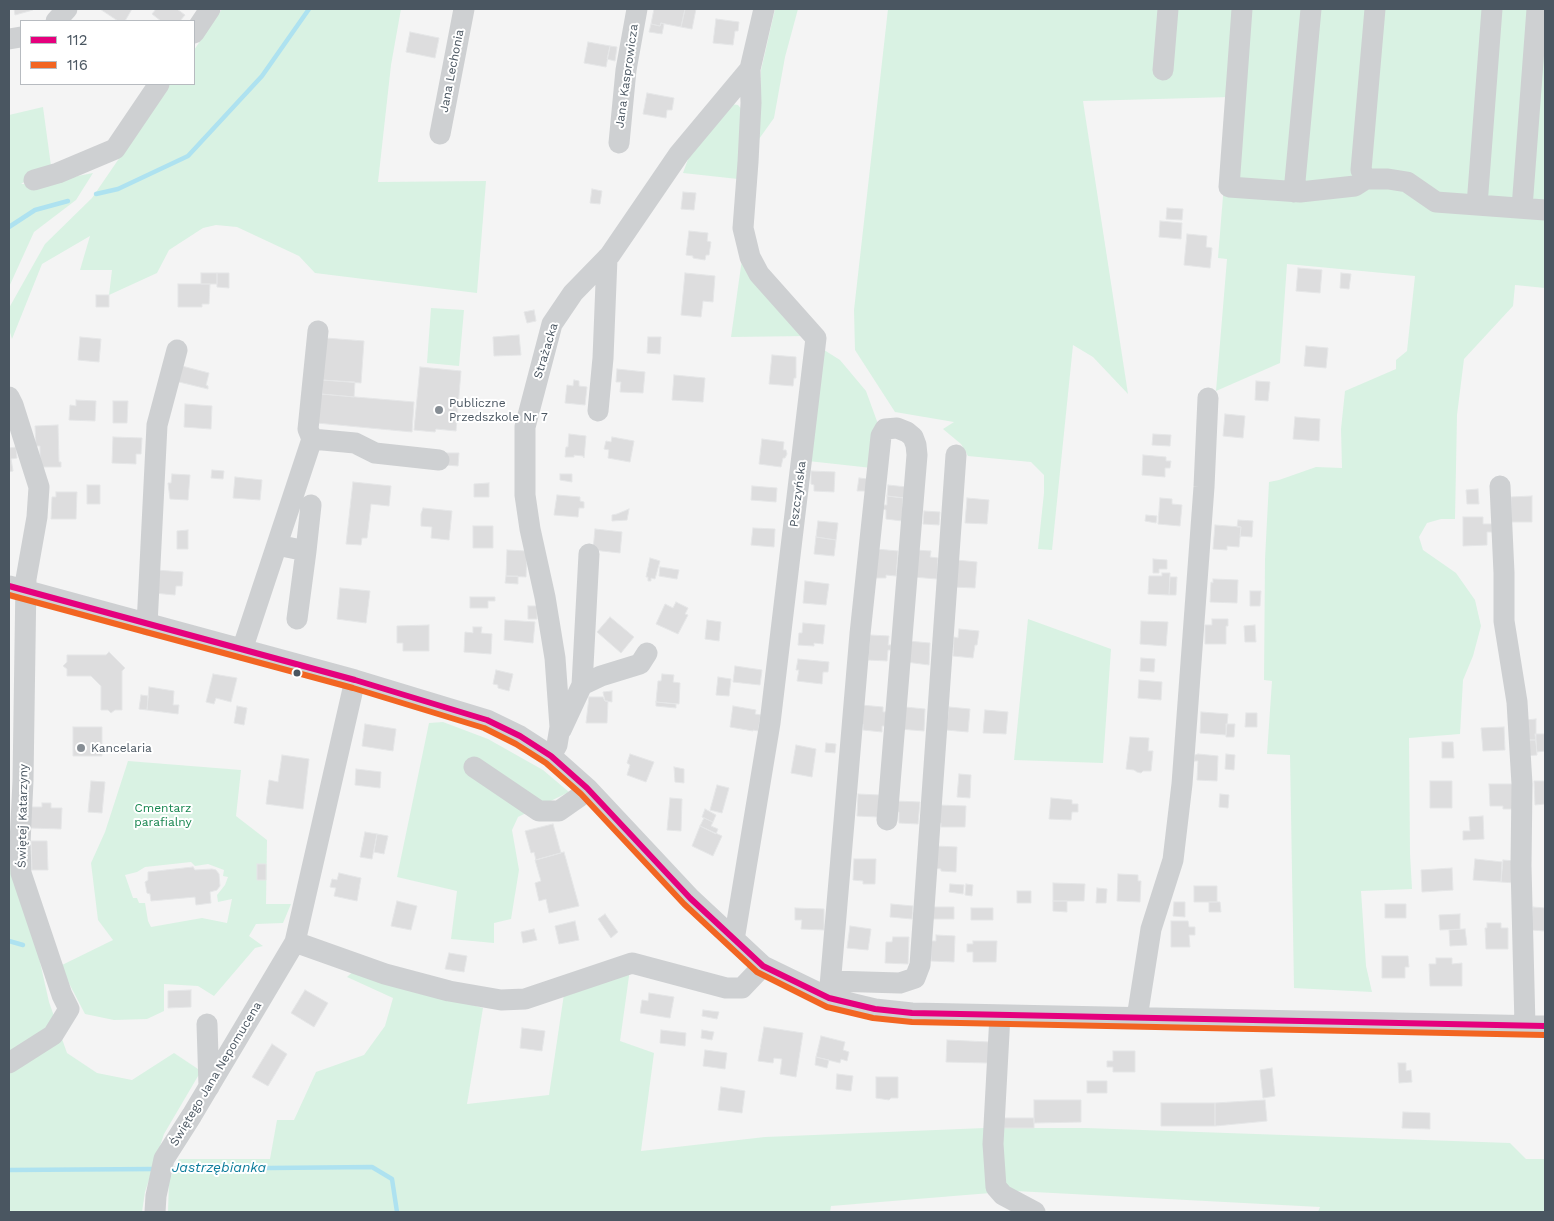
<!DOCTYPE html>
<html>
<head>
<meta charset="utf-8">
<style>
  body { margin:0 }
  #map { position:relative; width:1554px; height:1221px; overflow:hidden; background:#f4f4f4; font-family:"Work Sans",sans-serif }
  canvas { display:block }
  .frame { position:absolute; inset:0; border:10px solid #4a5661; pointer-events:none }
  .legend { position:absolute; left:20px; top:20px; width:175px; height:65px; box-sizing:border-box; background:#fff; border:1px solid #b7bbc0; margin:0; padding:6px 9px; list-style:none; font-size:15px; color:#4a5661 }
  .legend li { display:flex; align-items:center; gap:10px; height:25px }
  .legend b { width:25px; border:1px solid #b7bbc0 }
</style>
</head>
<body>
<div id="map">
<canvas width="1554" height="1221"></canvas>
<div class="frame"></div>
<ul class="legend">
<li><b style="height:6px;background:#e5007d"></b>112</li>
<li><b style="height:6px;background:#f26522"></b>116</li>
</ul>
</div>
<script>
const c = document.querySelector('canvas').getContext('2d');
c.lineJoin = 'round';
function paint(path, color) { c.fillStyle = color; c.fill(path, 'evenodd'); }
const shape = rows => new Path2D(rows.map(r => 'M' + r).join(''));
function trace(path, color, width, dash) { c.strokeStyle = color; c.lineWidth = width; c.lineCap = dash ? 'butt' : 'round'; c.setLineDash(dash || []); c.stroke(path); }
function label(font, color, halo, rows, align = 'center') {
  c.font = font + ' "Work Sans",sans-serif'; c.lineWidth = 4; c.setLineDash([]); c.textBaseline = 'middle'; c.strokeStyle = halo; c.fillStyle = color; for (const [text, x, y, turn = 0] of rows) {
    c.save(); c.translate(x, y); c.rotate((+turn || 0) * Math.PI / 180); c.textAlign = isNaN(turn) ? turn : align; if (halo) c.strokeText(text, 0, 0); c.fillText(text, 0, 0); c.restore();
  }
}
const green = shape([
  [222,9,401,9,391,65,378,182,486,181,477,293,315,273,299,256,237,227,216,225,203,228,169,250,157,273,109,295,112,270,80,270,90,236,42,264,12,339,9,329,9,308,45,244,92,198,170,84,194,84,194,50],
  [775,9,798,9,785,57,774,118,759,139,761,70],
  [888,9,1545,9,1545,288,1515,285,1513,306,1464,359,1457,415,1455,519,1441,519,1427,523,1419,537,1423,550,1456,573,1475,600,1481,626,1473,656,1463,680,1460,734,1409,738,1410,854,1412,889,1361,891,1366,966,1372,992,1294,988,1290,755,1267,754,1272,681,1264,680,1265,559,1269,482,1279,480,1316,467,1342,468,1341,429,1345,391,1396,369,1396,360,1407,351,1415,276,1287,264,1280,363,1216,391,1227,259,1218,258,1231,97,1083,101,1128,394,1093,357,1073,345,1052,550,1038,549,1044,493,1044,475,1031,462,968,456,961,444,943,429,954,422,895,412,855,350,854,310],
  [731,104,738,105,744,112,738,179,683,173,691,151],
  [43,107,51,166,21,184,37,184,93,173,76,200,34,232,9,287,9,115],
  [743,252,807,336,731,337],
  [431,308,464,310,459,366,427,363],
  [821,348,840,360,866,391,878,424,872,468,808,461],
  [1028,619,1111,649,1103,763,1014,760],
  [443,722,488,739,543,770,569,792,518,817,512,830,519,870,511,919,494,923,494,943,451,939,457,891,397,877,429,723],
  [128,761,241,770,236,816,267,840,266,904,291,904,283,923,256,924,249,936,263,946,255,948,214,996,198,986,164,984,164,1011,147,1019,114,1020,85,1014,60,966,113,940,98,920,91,863,105,832],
  [191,862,195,866,208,864,224,870,223,876,228,877,225,885,217,895,218,902,232,899,227,923,202,918,151,927,148,921,145,903,139,903,137,898,133,898,125,875,137,872,145,867],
  [9,824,49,1002,67,1053,97,1073,132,1080,174,1053,201,1071,164,1134,145,1192,142,1212,9,1212],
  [357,968,392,982,483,1008,467,1104,549,1095,564,994,630,969,620,1041,654,1053,641,1151,765,1137,985,1128,1086,1128,1510,1143,1526,1159,1545,1159,1545,1212,1318,1212,1320,1207,1015,1191,831,1206,830,1212,168,1212,169,1180,179,1159,270,1159,277,1120,294,1120,316,1072,364,1055,385,1026,393,998,347,977]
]);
const stream = shape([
  [96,194,118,189,188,156,262,76,309,9],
  [9,227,35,210,68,201],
  [9,941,23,945],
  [168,1169,372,1167,392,1179,397,1212],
  [9,1170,155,1169]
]);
const building = shape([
  [14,9,33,9,33,10,15,15,14,9],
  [100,9,132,9,125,21,118,21,100,9],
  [156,9,177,9,185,15,180,21,161,21,152,14,156,9],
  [654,9,685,9,681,27,661,23,660,26,651,24,654,9],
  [685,9,696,9,692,29,681,27,685,9],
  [716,19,739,22,738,31,735,31,733,45,713,43,716,19],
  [661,23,664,24,662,34,649,32,651,24,660,26,661,23],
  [410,32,439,38,435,58,406,52,410,32],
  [588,42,610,46,606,67,584,63,588,42],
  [610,46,617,47,615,61,607,59,610,46],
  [647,93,674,98,672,110,667,110,666,118,643,114,647,93],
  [592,189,602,191,600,204,590,203,592,189],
  [683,192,696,193,694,210,681,209,683,192],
  [1167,208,1183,209,1182,220,1166,219,1167,208],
  [1160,221,1182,223,1181,239,1159,237,1160,221],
  [689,231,708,233,707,241,711,242,709,255,706,255,705,260,693,258,693,256,686,255,689,231],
  [1187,234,1207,236,1206,247,1212,248,1210,268,1184,265,1187,234],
  [1298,268,1322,270,1320,293,1296,291,1298,268],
  [201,273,217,273,217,284,201,284,201,273],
  [217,273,229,273,229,288,217,287,217,273],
  [685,273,715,276,713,302,703,301,701,317,681,315,685,273],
  [1341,273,1351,274,1349,289,1340,288,1341,273],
  [178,284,210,284,209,304,202,304,202,307,178,307,178,284],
  [96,295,109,295,109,307,96,307,96,295],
  [534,310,536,321,527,323,524,312,534,310],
  [519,335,521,355,494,356,493,337,519,335],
  [80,337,101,339,99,362,78,360,80,337],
  [648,337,661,337,660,354,647,353,648,337],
  [326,338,364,341,361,383,322,380,326,338],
  [1306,346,1328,348,1326,368,1304,366,1306,346],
  [772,355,796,357,796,378,794,378,793,386,769,384,772,355],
  [178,365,209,373,206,385,208,386,208,389,175,381,178,365],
  [420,367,461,371,456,431,436,429,435,432,414,430,420,367],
  [617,369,645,372,643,393,620,392,621,382,616,382,617,369],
  [674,375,705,378,703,402,672,400,674,375],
  [322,380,355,382,354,397,322,394,322,380],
  [574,380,579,381,579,386,587,387,585,405,565,403,567,385,573,386,574,380],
  [1256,381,1270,382,1268,401,1255,400,1256,381],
  [320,394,414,402,412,432,317,423,320,394],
  [76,400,96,401,95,421,69,420,70,405,76,406,76,400],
  [113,401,128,401,127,423,113,423,113,401],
  [185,404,212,406,211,429,184,427,185,404],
  [1225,414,1245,416,1243,438,1223,436,1225,414],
  [1295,417,1320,419,1319,441,1293,439,1295,417],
  [58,425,59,462,61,462,61,467,40,467,40,446,36,446,35,426,58,425],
  [569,434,586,436,584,458,583,456,574,455,574,457,565,457,566,447,568,447,569,434],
  [1153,434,1171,435,1170,446,1152,445,1153,434],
  [113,437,142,438,141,454,136,454,136,464,112,463,113,437],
  [612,437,634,441,630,462,608,458,609,450,604,449,606,441,611,442,612,437],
  [762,439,784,442,783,450,786,450,787,454,785,458,783,458,781,467,759,464,762,439],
  [16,447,17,458,11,459,13,471,9,472,9,448,16,447],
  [446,453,459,453,458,466,446,465,446,453],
  [1143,455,1166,457,1166,461,1171,461,1170,468,1165,468,1165,477,1142,475,1143,455],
  [212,470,224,471,223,479,211,478,212,470],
  [811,471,835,472,834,492,814,491,814,485,811,484,811,471],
  [172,474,190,475,188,500,170,499,168,483,171,483,172,474],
  [560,474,572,474,572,482,560,480,560,474],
  [235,477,262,480,260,500,233,498,235,477],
  [859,478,868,479,867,491,857,491,859,478],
  [353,482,391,486,389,506,371,504,367,538,362,538,361,545,346,544,353,482],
  [489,483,489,497,474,497,474,484,489,483],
  [87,485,100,485,100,504,87,504,87,485],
  [888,485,907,487,906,498,887,496,888,485],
  [752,486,777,488,776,502,751,500,752,486],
  [1478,489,1479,504,1467,504,1466,490,1478,489],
  [56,492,77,492,76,519,51,519,52,497,56,497,56,492],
  [557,495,580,497,580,501,584,502,584,508,579,508,578,517,554,515,557,495],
  [887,496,903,498,902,521,886,519,886,510,883,509,884,505,887,505,887,496],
  [1532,496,1532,522,1511,522,1511,497,1532,496],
  [967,498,989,500,987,524,965,523,967,498],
  [1160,498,1172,499,1172,504,1182,505,1180,526,1158,524,1160,498],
  [423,508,452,511,449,540,431,538,432,527,421,526,421,514,423,508],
  [629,509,627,520,612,521,612,515,617,514,629,509],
  [924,511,940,512,939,525,923,524,924,511],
  [1146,515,1157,516,1156,523,1145,521,1146,515],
  [1463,517,1483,517,1483,524,1492,524,1492,532,1487,532,1487,545,1463,546,1463,517],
  [1238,520,1253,521,1252,537,1240,536,1241,527,1237,527,1238,520],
  [818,521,838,523,836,540,816,537,818,521],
  [1215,525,1241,527,1239,547,1227,546,1227,550,1213,549,1215,525],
  [473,526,493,526,493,548,473,548,473,526],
  [753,528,775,529,774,547,751,545,753,528],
  [595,529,622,532,620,553,593,550,595,529],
  [188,530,188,549,177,549,177,531,188,530],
  [816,537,836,540,834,556,814,554,816,537],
  [876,549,898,551,896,576,886,575,886,578,874,578,876,549],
  [507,550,527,551,526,577,506,576,507,550],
  [915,550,931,551,930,557,938,558,937,579,913,577,915,550],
  [650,558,660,561,655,579,651,578,651,581,648,581,648,577,646,577,650,558],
  [1153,559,1167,560,1167,569,1159,569,1159,573,1153,573,1153,559],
  [956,560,977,562,975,588,953,587,956,560],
  [660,567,679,570,677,579,659,576,660,567],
  [156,570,183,572,182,586,176,586,175,595,154,593,156,570],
  [1162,573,1170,573,1169,595,1148,594,1149,576,1162,576,1162,573],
  [506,576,518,576,518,584,505,583,506,576],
  [1170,577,1177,577,1176,595,1169,595,1170,577],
  [1213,579,1238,580,1237,603,1210,602,1211,582,1213,583,1213,579],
  [805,581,829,584,826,605,803,603,805,581],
  [340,588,370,591,366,623,337,619,340,588],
  [1250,591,1261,591,1260,606,1250,606,1250,591],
  [470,597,495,597,495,601,488,601,488,608,470,608,470,597],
  [676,602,688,608,685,614,688,615,678,634,656,624,665,604,673,608,676,602],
  [528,606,537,606,537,619,528,619,528,606],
  [610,617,634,637,621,653,597,632,610,617],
  [1212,619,1228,619,1228,626,1226,626,1226,644,1205,644,1205,625,1212,625,1212,619],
  [505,620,535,622,533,643,504,640,505,620],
  [707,620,721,622,719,641,705,639,707,620],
  [1141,621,1168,622,1166,646,1140,644,1141,621],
  [803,623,825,625,823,644,814,643,814,646,798,645,799,633,802,633,803,623],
  [429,625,429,651,403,651,403,643,397,643,397,626,429,625],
  [1255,625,1256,642,1245,642,1244,626,1255,625],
  [473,627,482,627,481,633,492,634,491,654,464,652,465,632,473,633,473,627],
  [959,629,979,631,977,645,975,645,973,658,953,656,954,637,958,638,959,629],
  [870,635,889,636,888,645,891,645,891,650,888,650,887,661,868,660,870,635],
  [908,641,930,643,929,665,906,662,908,641],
  [109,652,125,668,122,671,122,710,115,710,111,713,108,710,101,710,101,686,91,676,67,676,67,669,63,666,67,662,67,655,106,655,109,652],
  [1141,658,1155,659,1154,672,1140,671,1141,658],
  [798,659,829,662,828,672,823,672,822,684,797,681,799,670,796,670,798,659],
  [735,666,762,670,760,685,733,682,735,666],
  [496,670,513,674,509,691,498,688,498,685,493,684,496,670],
  [213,674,237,678,231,702,216,698,214,704,206,702,213,674],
  [662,674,674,675,673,682,680,683,679,704,656,702,658,681,661,681,662,674],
  [718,677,731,679,729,696,716,695,718,677],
  [1139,680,1162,682,1161,700,1138,698,1139,680],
  [149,687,174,691,173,705,179,705,178,714,147,710,149,687],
  [612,691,612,702,605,701,603,692,612,691],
  [141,695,148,696,147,710,139,709,141,695],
  [589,697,603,697,605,701,608,701,607,723,586,723,589,697],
  [656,702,676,704,676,708,656,706,656,702],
  [861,705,883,707,883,712,886,712,885,726,882,726,882,732,863,730,863,724,860,724,861,705],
  [237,706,247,708,244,725,234,723,237,706],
  [733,706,756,710,755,714,761,715,758,731,753,730,753,731,730,727,733,706],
  [905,707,925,709,924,731,899,729,905,707],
  [949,707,970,709,968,732,946,730,949,707],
  [985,710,1008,712,1006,734,983,733,985,710],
  [1201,712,1228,714,1226,735,1200,733,1201,712],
  [1246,713,1257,713,1257,727,1245,727,1246,713],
  [1536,719,1536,740,1526,740,1525,720,1536,719],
  [365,724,396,729,393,751,362,746,365,724],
  [1226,724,1235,724,1234,737,1226,737,1226,724],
  [73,727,102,727,102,756,73,756,73,727],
  [1504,727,1505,750,1483,751,1481,728,1504,727],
  [1535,734,1545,734,1545,751,1537,752,1535,734],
  [1130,737,1149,738,1148,751,1153,751,1151,771,1143,771,1141,773,1137,772,1134,770,1126,769,1130,737],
  [1525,740,1536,740,1537,755,1526,756,1525,740],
  [1442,742,1453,742,1454,758,1442,758,1442,742],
  [826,743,836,744,835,753,825,752,826,743],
  [796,745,816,749,812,777,791,773,796,745],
  [630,754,654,762,646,782,627,775,630,765,627,763,630,754],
  [1198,754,1218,756,1217,781,1197,780,1198,761,1194,761,1195,755,1198,754],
  [1226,754,1235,755,1234,770,1225,769,1226,754],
  [282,755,309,759,303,809,266,804,269,780,278,782,282,755],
  [674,767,684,769,684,783,675,782,674,767],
  [356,769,381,772,380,788,355,785,356,769],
  [959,774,971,775,970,798,957,797,959,774],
  [1545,775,1545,804,1535,805,1534,781,1545,781,1545,775],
  [91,781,105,782,102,813,88,812,91,781],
  [1430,781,1452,781,1452,808,1430,808,1430,781],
  [1489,784,1514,784,1515,809,1503,809,1503,806,1490,806,1489,784],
  [717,785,729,788,722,813,710,810,717,785],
  [858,794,879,795,878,817,857,816,858,794],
  [1220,794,1229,795,1228,808,1219,807,1220,794],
  [670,798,682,799,681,831,667,830,670,798],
  [1051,798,1072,800,1072,804,1078,804,1078,812,1072,812,1071,820,1049,819,1051,798],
  [895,801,920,802,918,824,899,823,899,812,895,812,895,801],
  [42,803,51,803,51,808,62,808,61,829,30,828,30,807,42,807,42,803],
  [938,805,966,806,965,827,941,827,941,823,938,823,938,805],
  [705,809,716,815,713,822,702,817,705,809],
  [1483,816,1484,839,1463,840,1463,831,1470,831,1469,817,1483,816],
  [704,818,713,822,711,826,718,829,716,834,700,826,704,818],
  [553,824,561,853,536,860,534,852,531,853,525,831,553,824],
  [700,826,722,836,713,856,692,846,700,826],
  [365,832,377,834,372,859,360,857,365,832],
  [377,834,388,836,384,854,374,852,377,834],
  [31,841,47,841,48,870,32,870,31,841],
  [935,846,957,847,956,872,941,871,941,869,934,868,935,846],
  [564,852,579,906,549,913,546,899,539,901,535,883,541,881,535,860,564,852],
  [854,859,876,859,875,884,863,884,863,881,853,880,854,859],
  [1475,859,1502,862,1501,882,1473,880,1475,859],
  [1503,860,1516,861,1515,883,1501,882,1503,860],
  [257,864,266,864,266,880,257,880,257,864],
  [193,867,195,870,212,869,216,870,219,874,220,886,217,890,210,892,211,903,196,905,195,897,151,901,150,894,147,893,145,882,148,880,148,872,193,867],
  [1452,868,1453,890,1422,892,1421,870,1452,868],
  [339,873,361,878,357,901,334,896,336,888,330,887,332,879,337,880,339,873],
  [1118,874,1138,875,1138,881,1141,881,1140,902,1117,901,1118,874],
  [1053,883,1085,884,1084,901,1053,901,1053,883],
  [950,884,964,885,963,894,949,892,950,884],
  [966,884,973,885,972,896,965,895,966,884],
  [1194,886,1217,886,1217,902,1194,902,1194,886],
  [1097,888,1107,889,1106,903,1096,903,1097,888],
  [1017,891,1031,891,1031,903,1017,903,1017,891],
  [397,901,417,906,411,930,391,926,397,901],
  [1053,901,1067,901,1067,912,1053,911,1053,901],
  [1174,902,1185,902,1185,917,1173,916,1174,902],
  [1209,902,1220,902,1221,912,1209,912,1209,902],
  [891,904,913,906,912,919,890,917,891,904],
  [1385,904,1406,904,1406,918,1385,918,1385,904],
  [932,907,954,907,954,919,932,919,932,907],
  [1533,907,1545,908,1545,931,1531,930,1533,907],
  [795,908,824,909,824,930,801,929,802,920,795,920,795,908],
  [971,908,993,908,993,920,971,920,971,908],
  [605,914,618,932,611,938,598,919,605,914],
  [1460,914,1460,929,1440,930,1439,915,1460,914],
  [575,921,579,940,559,944,555,926,575,921],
  [1171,921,1188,921,1189,927,1195,927,1195,935,1189,935,1190,947,1171,947,1171,921],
  [1487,923,1501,923,1501,928,1508,928,1508,949,1486,949,1485,928,1487,928,1487,923],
  [850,926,871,929,868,950,847,948,850,926],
  [534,929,537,940,523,943,521,932,534,929],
  [1465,929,1467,945,1450,946,1449,930,1465,929],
  [936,935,955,936,954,962,931,961,931,941,936,941,936,935],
  [893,937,909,937,908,964,885,963,886,942,892,942,893,937],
  [973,941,997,941,996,962,973,962,973,952,967,952,967,944,973,944,973,941],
  [449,953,467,956,464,972,445,969,449,953],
  [1382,956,1408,956,1409,967,1405,967,1405,978,1382,978,1382,956],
  [1436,958,1452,958,1452,964,1462,963,1462,986,1430,986,1429,964,1436,964,1436,958],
  [191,990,191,1007,168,1008,168,991,191,990],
  [305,990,328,1003,314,1027,291,1013,305,990],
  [649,993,674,997,670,1018,640,1013,642,1000,648,1001,649,993],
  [703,1010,719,1012,717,1019,702,1016,703,1010],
  [764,1027,803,1033,796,1077,780,1074,782,1059,774,1058,773,1063,758,1061,764,1027],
  [522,1028,545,1031,542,1051,520,1048,522,1028],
  [661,1030,686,1033,685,1046,660,1043,661,1030],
  [702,1030,714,1032,712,1040,701,1038,702,1030],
  [821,1036,845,1042,843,1050,849,1052,847,1061,841,1059,840,1063,816,1057,821,1036],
  [947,1040,989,1042,989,1063,946,1062,947,1040],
  [272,1044,287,1054,268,1086,252,1077,272,1044],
  [705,1050,727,1053,725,1069,703,1066,705,1050],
  [1113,1051,1135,1051,1135,1072,1113,1072,1113,1067,1107,1067,1107,1061,1113,1061,1113,1051],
  [816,1057,829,1060,827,1068,815,1065,816,1057],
  [1398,1063,1406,1063,1406,1071,1411,1070,1412,1082,1399,1083,1398,1063],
  [1272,1068,1275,1096,1263,1098,1260,1070,1272,1068],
  [837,1074,853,1076,851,1091,836,1089,837,1074],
  [876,1077,898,1077,898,1098,891,1098,889,1100,876,1098,876,1077],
  [1087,1081,1107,1081,1107,1093,1087,1093,1087,1081],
  [721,1087,745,1091,742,1113,718,1110,721,1087],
  [1034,1100,1081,1100,1081,1122,1034,1123,1034,1100],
  [1265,1100,1267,1121,1215,1126,1215,1103,1265,1100],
  [1161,1103,1215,1103,1215,1126,1161,1126,1161,1103],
  [1403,1112,1430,1113,1430,1129,1402,1128,1403,1112],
  [1003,1118,1034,1118,1034,1128,1004,1128,1003,1118]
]);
const minor = shape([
  [1242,9,1229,187,1300,192,1355,186,1366,179,1388,179,1407,182,1436,202,1545,210],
  [56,21,67,9],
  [194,33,210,9],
  [9,39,21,37],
  [1163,70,1168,9],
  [440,134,464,9],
  [619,143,626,70,637,9],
  [1366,179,1361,170,1375,9],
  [34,180,58,173,115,149,159,84],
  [1294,192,1311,9],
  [1477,205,1492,9],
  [1522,208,1537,9],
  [9,397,13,405,39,487,37,517,26,579,23,781,20,843,21,873,62,995,69,1009,53,1035,9,1063],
  [598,411,603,358,607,258],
  [312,439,355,443,375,453,439,460],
  [1500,486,1504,573,1504,621,1517,702,1522,784,1521,866,1525,1026],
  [277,545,306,551,311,505],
  [589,554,582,685,601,676,640,664,647,653],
  [9,586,355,680,487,720,520,736,551,756,587,788,690,898,763,966,829,998,875,1009,912,1013,1545,1026],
  [297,619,306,551],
  [147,625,157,425,177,350],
  [242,650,312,439,308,429,318,331],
  [561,730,582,685],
  [551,756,557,745,560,727,555,658,545,597,530,529,525,495,525,427,552,324,573,293,610,255,679,154,750,69,764,9],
  [474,767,539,811,559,811,579,797,587,788],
  [734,940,770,723,816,338,759,274,750,257,743,228,748,162,751,103,750,69],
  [295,942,385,974,449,991,501,1000,525,999,632,963,726,988,742,988,763,966],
  [831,981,900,983,915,978,920,965,956,455],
  [829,998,860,634,881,436,885,429,897,428,907,432,913,437,916,445,917,455,887,820],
  [1000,1015,993,1144,996,1187,1003,1195,1035,1212],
  [1137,1018,1151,929,1173,860,1182,784,1204,487,1208,398],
  [207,1024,209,1087],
  [155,1212,156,1196,164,1159,192,1115,295,942,355,680]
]);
const bus1 = shape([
  [9,586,355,680,487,720,520,736,551,756,587,788,690,898,763,966,829,998,875,1009,912,1013,1545,1026]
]);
const bus2 = shape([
  [9,595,353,688,484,728,516,744,546,763,581,794,684,904,757,972,827,1007,873,1018,912,1022,1545,1035]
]);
const markers = [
  [439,410,5,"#868d94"],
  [297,673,4.5,"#4a5661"],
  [81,748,5,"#868d94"]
];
const streetNames = [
  ["Jana Lechonia",452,71,-79],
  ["Jana Kasprowicza",627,76,-82],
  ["Strażacka",546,351,-73],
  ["Pszczyńska",798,494,-83],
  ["Świętej Katarzyny",23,816,-89],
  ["Świętego Jana Nepomucena",216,1074,-59]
];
const poiNames = [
  ["Publiczne",449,403],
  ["Przedszkole Nr 7",449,417],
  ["Kancelaria",91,748]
];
const parkNames = [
  ["Cmentarz",163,808],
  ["parafialny",163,822]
];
const waterNames = [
  ["Jastrzębianka",219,1168]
];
paint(green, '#d9f2e3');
trace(stream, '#aee2f0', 4.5);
paint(building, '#ddddde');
trace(building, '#e5e6e7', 1);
trace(minor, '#ced0d2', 21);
trace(bus1, '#e5007d', 6);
trace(bus2, '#f26522', 6);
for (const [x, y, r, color] of markers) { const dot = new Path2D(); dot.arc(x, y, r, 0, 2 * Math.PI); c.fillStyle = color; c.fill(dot); trace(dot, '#fff', 2); }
label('12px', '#4a5661', '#fff', streetNames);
label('12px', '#4a5661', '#fff', poiNames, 'left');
label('12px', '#17864f', '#fff', parkNames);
label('italic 14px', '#0c7c9b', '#fff', waterNames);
</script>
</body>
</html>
